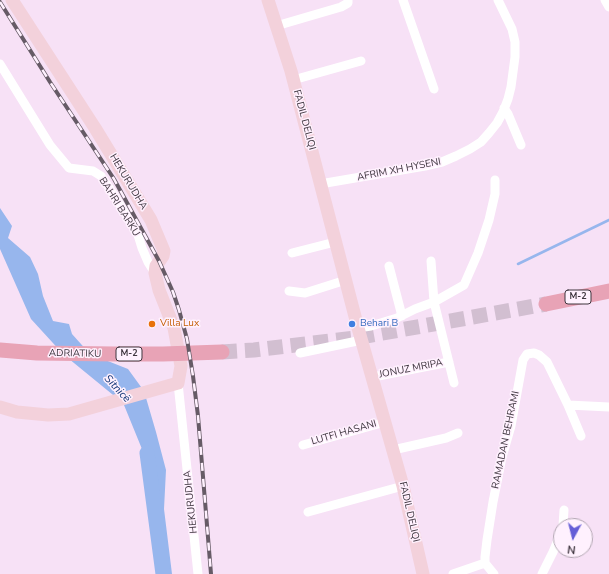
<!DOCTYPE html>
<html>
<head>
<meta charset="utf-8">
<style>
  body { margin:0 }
  #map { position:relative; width:609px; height:574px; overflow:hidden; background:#f7e1f6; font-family:"Nunito Sans",sans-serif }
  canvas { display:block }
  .north { position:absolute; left:553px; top:518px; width:40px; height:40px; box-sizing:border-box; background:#fff1fe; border:1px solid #b2a6b2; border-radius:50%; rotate:187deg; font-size:11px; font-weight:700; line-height:16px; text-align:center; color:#3f363f }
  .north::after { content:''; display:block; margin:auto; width:14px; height:18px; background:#655ed7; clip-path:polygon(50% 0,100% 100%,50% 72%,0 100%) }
</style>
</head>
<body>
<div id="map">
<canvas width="609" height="574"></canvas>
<div class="north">N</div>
</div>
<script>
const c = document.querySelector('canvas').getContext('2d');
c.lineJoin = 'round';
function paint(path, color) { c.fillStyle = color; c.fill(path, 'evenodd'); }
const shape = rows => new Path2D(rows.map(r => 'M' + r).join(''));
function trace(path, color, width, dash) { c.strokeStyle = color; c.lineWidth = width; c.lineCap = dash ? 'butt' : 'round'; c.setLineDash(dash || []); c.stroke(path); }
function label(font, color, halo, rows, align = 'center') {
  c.font = font + ' "Nunito Sans",sans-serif'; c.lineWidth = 3; c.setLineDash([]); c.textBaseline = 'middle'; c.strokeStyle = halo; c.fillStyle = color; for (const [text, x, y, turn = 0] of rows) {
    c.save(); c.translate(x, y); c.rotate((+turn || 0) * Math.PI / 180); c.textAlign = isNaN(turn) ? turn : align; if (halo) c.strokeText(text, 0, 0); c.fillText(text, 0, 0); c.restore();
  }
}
const water = shape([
  [0,208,12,226,8,238,30,257,38,274,43,296,53,321,69,324,72,334,90,354,128,369,144,391,156,432,166,470,164,509,172,574,158,574,157,540,153,487,144,454,124,405,118,399,63,354,31,319,0,249]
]);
const stream = shape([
  [518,264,609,220]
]);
const river = shape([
  [147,453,163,574]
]);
const primaryTunnel = shape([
  [222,352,254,350,355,338,546,304]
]);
const street = shape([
  [403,0,434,89],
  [605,0,609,7],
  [276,26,341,7,348,3,348,0],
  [0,64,50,145,69,168,93,171,101,176,114,195,138,235,142,248,148,262,155,273],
  [293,80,361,61],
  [504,108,508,114,521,145],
  [320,184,425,166,442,162,456,156,470,149,481,142,489,133,497,123,503,112,508,99,511,87,515,57,515,42,512,29,498,0],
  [292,253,335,242],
  [431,261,434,302,454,383],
  [389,266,402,316],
  [289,291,305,293,346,280],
  [358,328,371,326,397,318,415,309,434,302,464,285,478,253,489,220,495,194,495,180],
  [300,353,362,340],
  [373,377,449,362],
  [178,383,198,574],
  [568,405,581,436],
  [303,445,385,422],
  [393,450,446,438,458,433],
  [308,512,403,486],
  [563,526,564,510],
  [485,563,494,574],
  [453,574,485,563,485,557,487,540,493,502,502,457,511,426,523,360,527,354,534,353,539,355,547,362,568,405,609,407],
  [542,574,553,552,561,533]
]);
const secondary = shape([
  [268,0,291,71,358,328,403,486,423,574],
  [0,407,17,412,48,415,69,414,178,383,181,366,174,328,159,290,155,273,156,266,163,256,164,251,151,220,95,128,12,0]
]);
const primary = shape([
  [546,304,609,291],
  [0,350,37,353,115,354,163,354,222,352]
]);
const rail = shape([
  [0,2,50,82,114,179,159,261,173,292,179,310,187,339,193,376,198,416,211,574]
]);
const markers = [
  [152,324,4,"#e8710a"],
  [352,324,4,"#3f7fe0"]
];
const shields = [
  [578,297,26],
  [129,354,26]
];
const shieldNames = [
  ["M-2",578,297],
  ["M-2",129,354]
];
const streetNames = [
  ["FADIL DELIQI",304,120,75],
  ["AFRIM XH HYSENI",399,170,-11],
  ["HEKURUDHA",128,182,59],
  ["BAHRI BARKU",119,207,58],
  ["ADRIATIKU",75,354,1],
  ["JONUZ MRIPA",411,369,-11],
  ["LUTFI HASANI",344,433,-16],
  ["RAMADAN BEHRAMI",506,440,-78],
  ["HEKURUDHA",191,502,-96],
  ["FADIL DELIQI",409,512,77]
];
const foodNames = [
  ["Villa Lux",160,324]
];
const shopNames = [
  ["Behari B",360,324]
];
const waterNames = [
  ["Sitnicë",117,389,47]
];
paint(water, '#97b6ed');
trace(stream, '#97b6ed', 2.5);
trace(river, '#97b6ed', 15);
trace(primaryTunnel, '#d2bfd1', 15, [15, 8]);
trace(street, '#fff', 9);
trace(secondary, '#f3d1db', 13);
trace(primary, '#e8a3b6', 15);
trace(rail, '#665b66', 4);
trace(rail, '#fff1fe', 2.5, [8]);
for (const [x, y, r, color] of markers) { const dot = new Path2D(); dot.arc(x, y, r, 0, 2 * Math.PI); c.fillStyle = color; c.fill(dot); trace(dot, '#fff1fe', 1.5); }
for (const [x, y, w] of shields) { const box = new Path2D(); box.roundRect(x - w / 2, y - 7, w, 14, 3); c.fillStyle = '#fff1fe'; c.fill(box); trace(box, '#3f363f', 1); }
label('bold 9px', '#3f363f', null, shieldNames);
label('10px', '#3f363f', '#fff1fe', streetNames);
label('10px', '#c56008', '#fff1fe', foodNames, 'left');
label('10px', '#366cbe', '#fff1fe', shopNames, 'left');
label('italic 11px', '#153777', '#fff1fe', waterNames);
</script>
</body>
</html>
